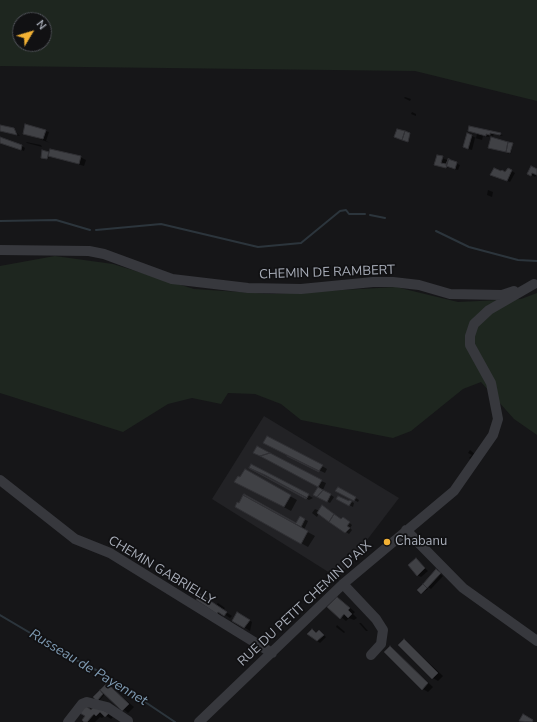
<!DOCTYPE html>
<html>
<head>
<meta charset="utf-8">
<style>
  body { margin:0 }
  #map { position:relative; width:537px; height:722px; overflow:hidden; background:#161618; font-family:"Nunito Sans",sans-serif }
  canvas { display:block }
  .north { position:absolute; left:12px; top:12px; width:40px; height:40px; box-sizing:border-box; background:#111113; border:1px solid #4d4f55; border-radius:50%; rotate:52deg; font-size:11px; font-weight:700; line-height:16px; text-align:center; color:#a8adb8 }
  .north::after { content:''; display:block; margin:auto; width:14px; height:18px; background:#f2b134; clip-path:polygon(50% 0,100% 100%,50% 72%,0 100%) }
</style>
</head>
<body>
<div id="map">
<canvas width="537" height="722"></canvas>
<div class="north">N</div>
</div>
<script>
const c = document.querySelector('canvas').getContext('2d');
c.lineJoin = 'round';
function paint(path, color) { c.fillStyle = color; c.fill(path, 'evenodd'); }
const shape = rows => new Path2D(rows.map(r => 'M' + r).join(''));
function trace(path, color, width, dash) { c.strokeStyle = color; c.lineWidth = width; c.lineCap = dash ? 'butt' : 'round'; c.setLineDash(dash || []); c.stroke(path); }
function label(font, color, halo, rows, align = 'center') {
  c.font = font + ' "Nunito Sans",sans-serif'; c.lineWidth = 3.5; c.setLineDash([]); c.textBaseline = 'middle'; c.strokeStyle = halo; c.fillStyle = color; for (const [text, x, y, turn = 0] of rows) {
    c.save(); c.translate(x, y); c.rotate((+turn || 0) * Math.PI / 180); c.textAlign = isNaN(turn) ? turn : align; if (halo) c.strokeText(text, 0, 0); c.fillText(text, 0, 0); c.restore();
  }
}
const built = shape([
  [264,416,399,498,338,578,212,499]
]);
const green = shape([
  [0,0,537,0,537,101,415,71,0,66],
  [20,20,44,20,44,44,20,44],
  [55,256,113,264,194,289,271,294,396,287,458,302,521,299,537,293,537,435,514,419,481,382,463,389,411,431,393,438,301,420,281,404,255,394,228,393,221,404,192,398,168,404,123,432,0,393,0,266]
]);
const shadow = shape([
  [405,97,411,99,410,101,404,98],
  [412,112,416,114,416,116,411,114],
  [0,126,13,129,20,136,0,131],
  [45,131,49,132,46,141,50,143,24,133],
  [469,131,500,134,503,136,494,134,493,136,490,135,489,137,483,136,482,140,475,138,472,150,468,149,472,136,476,138,477,134],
  [0,138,22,146,25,148,24,151,0,142],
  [26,142,41,145,42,147,27,143],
  [509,143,513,144,511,153,509,154,507,153],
  [43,152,80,157,86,160,84,166,49,155,48,159,43,158],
  [437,156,460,165,458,170,435,164],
  [508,169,515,173,510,182,492,174,506,173],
  [537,170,537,174,535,177,528,173],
  [488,190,493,192,492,197,487,195],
  [270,446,322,466,327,469,325,473],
  [470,450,476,455,472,460,469,458,472,455,468,453],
  [266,459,326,483,323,490,334,497,330,503,315,495,319,487],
  [245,471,297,500,291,511,243,485,241,478],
  [338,488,359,500,358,502,337,491],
  [300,495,308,495,313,498,309,500],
  [338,499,349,503,350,501,354,503,353,507],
  [236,506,300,528,300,517,308,521,304,530,315,536,308,547],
  [315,509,342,520,346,520,352,525,350,528,352,530,349,534,319,513,317,517,312,513],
  [416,560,428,571,421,577,417,575],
  [436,571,443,576,431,589,425,585,428,589,422,593,418,590],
  [338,598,355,612,353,614,357,618,354,620,349,618,346,621,329,607],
  [197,600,216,605,218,603,225,608,223,610,232,616,230,618,224,614,223,616],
  [238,613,252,622,250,631,233,620],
  [359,623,361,623,368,631,366,631],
  [337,625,345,632,344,633,336,627],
  [312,630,317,634,319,631,326,637,320,643,317,641],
  [404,640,443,676,438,681,433,678],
  [390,647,433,687,428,692,423,689],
  [107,684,134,707,128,713,105,694,99,701,94,697],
  [85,706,92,710,103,709,113,717,111,719,105,715,102,718,100,717,95,722,86,722]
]);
const stream = shape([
  [370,215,385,218],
  [0,221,56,220,90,230],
  [96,230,161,224,258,247,301,243,340,211,346,210,349,214,365,214],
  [436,231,469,247,518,260,537,261],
  [0,615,76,660,102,673,175,722]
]);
const building = shape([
  [25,124,46,130,43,139,23,134,25,124],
  [0,125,14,128,17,135,0,131,0,125],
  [469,126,501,133,500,135,490,133,490,135,486,134,486,136,468,131,469,126],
  [397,129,405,131,402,140,394,137,397,129],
  [405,131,410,133,408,142,402,140,405,131],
  [467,133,472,135,468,149,463,147,467,133],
  [0,137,22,145,21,150,0,143,0,137],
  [491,137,508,142,506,152,488,148,491,137],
  [508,142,513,143,510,153,506,152,508,142],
  [50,149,81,156,79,164,48,156,50,149],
  [42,150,49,152,47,159,41,158,42,150],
  [437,155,443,156,441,163,446,164,449,158,446,168,434,165,437,155],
  [448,159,457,162,455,169,446,166,448,159],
  [531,166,537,169,537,175,532,173,531,176,527,174,531,166],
  [494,168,501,171,502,170,505,172,508,168,512,170,507,181,490,175,494,168],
  [267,436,323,465,319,471,263,443,267,436],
  [257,446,270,453,260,456,253,453,257,446],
  [270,453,322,480,318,487,260,456,270,453],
  [287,456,319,471,319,472,287,456],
  [251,464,309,494,307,498,249,468,251,464],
  [249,468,265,475,307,498,306,499,249,468],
  [245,469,291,495,284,507,234,482,238,476,240,477,245,469],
  [318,487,323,490,317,497,313,495,318,487],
  [338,487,356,497,354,501,335,491,338,487],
  [323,490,331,494,327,502,317,497,323,490],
  [244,494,296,523,300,516,305,519,301,527,243,495,244,494],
  [243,495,308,531,301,544,235,507,237,502,239,503,243,495],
  [338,496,349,501,349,500,352,501,349,506,336,499,338,496],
  [322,505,334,514,329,522,317,513,322,505],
  [334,514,341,519,343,517,350,522,347,526,350,528,345,533,329,522,334,514],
  [416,558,425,568,417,576,408,565,416,558],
  [436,569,441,573,427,588,423,584,436,569],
  [423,584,427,588,421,594,417,590,423,584],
  [200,594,227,612,224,616,218,612,217,614,196,600,200,594],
  [337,597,350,608,348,610,352,614,348,618,344,614,340,619,327,607,337,597],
  [237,612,250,620,244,628,232,621,237,612],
  [312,629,316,633,319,630,324,635,317,641,307,634,312,629],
  [404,639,438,673,432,679,398,645,404,639],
  [390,646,428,683,422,690,384,652,390,646],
  [107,683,129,704,122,711,100,690,107,683],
  [100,690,103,694,97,701,93,697,100,690],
  [85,705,91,710,94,706,109,713,105,717,100,712,96,716,94,714,87,722,84,722,82,720,85,716,78,712,85,705],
  [523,714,533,720,532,722,519,721,523,714]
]);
const minor = shape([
  [0,250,89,251,104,254,172,279,248,288,301,289,373,282,393,282,419,285,450,294,502,295,514,291],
  [0,480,75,539,110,553,272,653],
  [406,530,463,588,537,641],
  [343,584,376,619,383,630,381,644,371,655],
  [68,722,82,704,87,702,107,707,128,721],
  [199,722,343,584,454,491,493,435,498,419,491,383,470,345,470,336,474,324,489,310,534,284]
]);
const markers = [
  [387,542,4,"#f2b134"]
];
const streetNames = [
  ["CHEMIN DE RAMBERT",327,273,-2],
  ["CHEMIN GABRIELLY",161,571,31],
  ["RUE DU PETIT CHEMIN D'AIX",305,604,-43]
];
const poiNames = [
  ["Chabanu",395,542]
];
const waterNames = [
  ["Russeau de Payennet",88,668,31]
];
paint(built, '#222225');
paint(green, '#1e261f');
paint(shadow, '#0007');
trace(stream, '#2c353c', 2);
paint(building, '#404145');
trace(building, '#303034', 1);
trace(minor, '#37383d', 10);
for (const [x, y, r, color] of markers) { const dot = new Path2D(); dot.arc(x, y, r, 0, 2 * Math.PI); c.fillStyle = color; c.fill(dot); trace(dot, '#111113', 1.5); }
label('13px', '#a8adb8', '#111113', streetNames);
label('13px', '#a8adb8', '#111113', poiNames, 'left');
label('italic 14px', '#7f9bb3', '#111113', waterNames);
</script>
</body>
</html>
